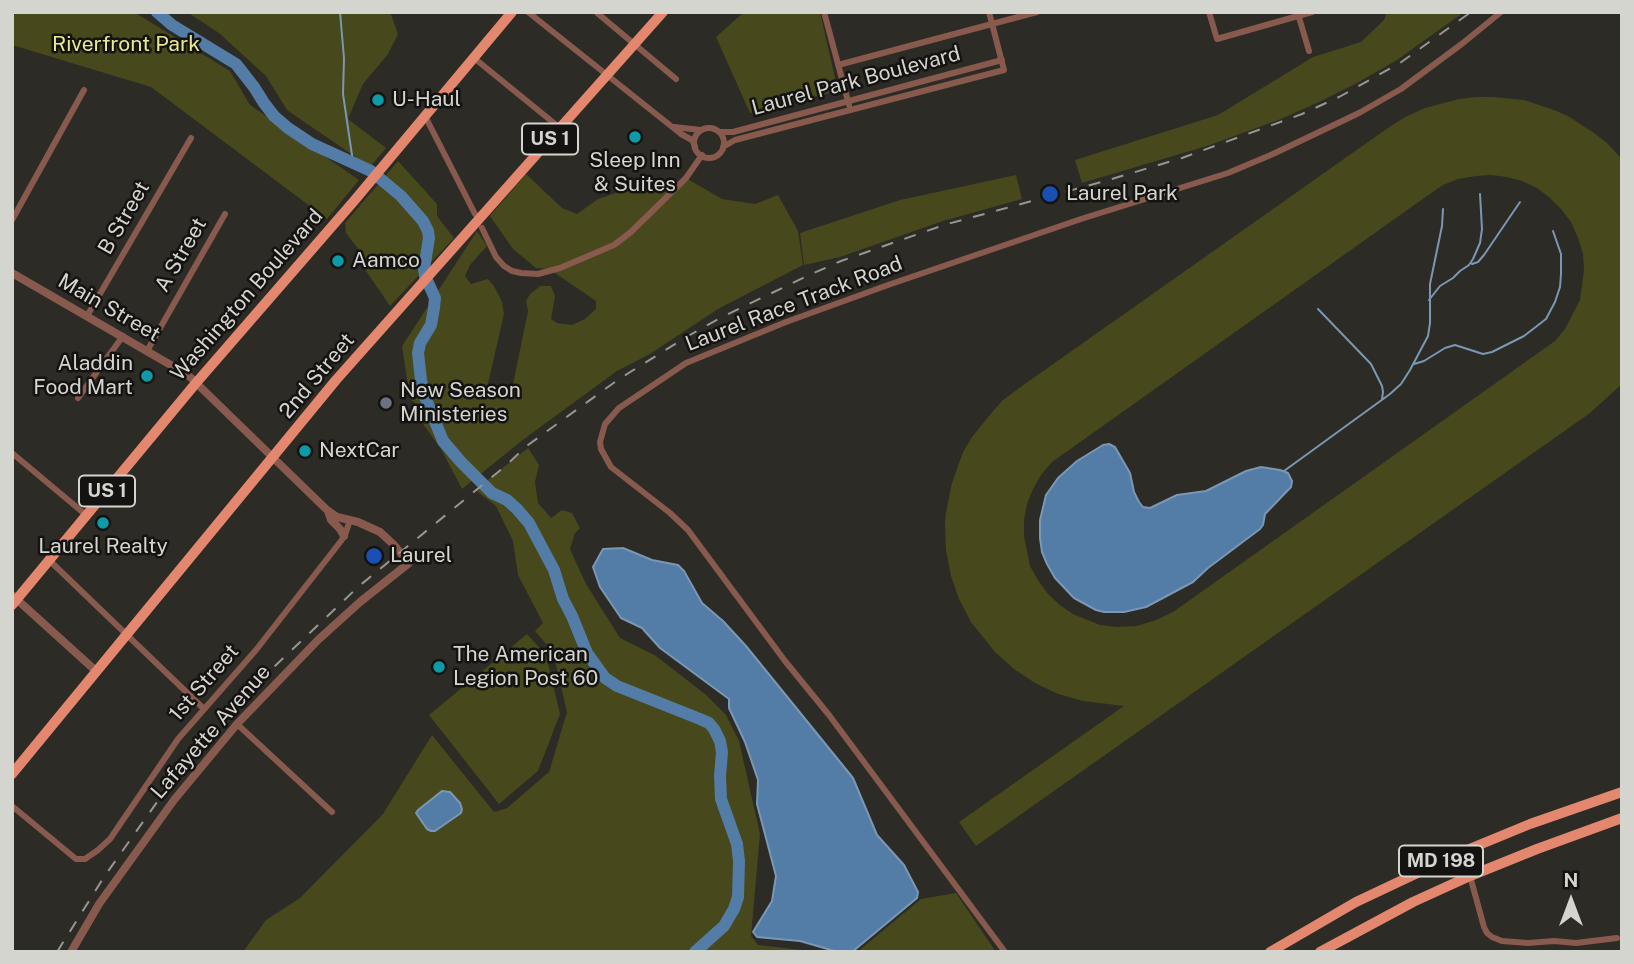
<!DOCTYPE html>
<html>
<head>
<meta charset="utf-8">
<style>
  body { margin:0 }
  #map { position:relative; width:1634px; height:964px; overflow:hidden; background:#2c2b25; font-family:"Public Sans",sans-serif }
  canvas { display:block }
  .frame { position:absolute; inset:0; border:14px solid #d5d5d0; pointer-events:none }
  .north { position:absolute; left:1536px; top:866px; width:70px; height:70px; -webkit-text-stroke:5px #141311; paint-order:stroke; rotate:0deg; font-size:19px; font-weight:700; line-height:28px; text-align:center; color:#d5d5d0 }
  .north::after { content:''; display:block; margin:auto; width:24px; height:32px; background:#d5d5d0; clip-path:polygon(50% 0,100% 100%,50% 72%,0 100%) }
</style>
</head>
<body>
<div id="map">
<canvas width="1634" height="964"></canvas>
<div class="frame"></div>
<div class="north">N</div>
</div>
<script>
const c = document.querySelector('canvas').getContext('2d');
c.lineJoin = 'round';
function paint(path, color) { c.fillStyle = color; c.fill(path, 'evenodd'); }
const shape = rows => new Path2D(rows.map(r => 'M' + r).join(''));
function trace(path, color, width, dash) { c.strokeStyle = color; c.lineWidth = width; c.lineCap = dash ? 'butt' : 'round'; c.setLineDash(dash || []); c.stroke(path); }
function label(font, color, halo, rows, align = 'center') {
  c.font = font + ' "Public Sans",sans-serif'; c.lineWidth = 5; c.setLineDash([]); c.textBaseline = 'middle'; c.strokeStyle = halo; c.fillStyle = color; for (const [text, x, y, turn = 0] of rows) {
    c.save(); c.translate(x, y); c.rotate((+turn || 0) * Math.PI / 180); c.textAlign = isNaN(turn) ? turn : align; if (halo) c.strokeText(text, 0, 0); c.fillText(text, 0, 0); c.restore();
  }
}
const green = shape([
  [12,12,134,12,230,71,250,105,359,180,327,219,151,87,12,45],
  [187,12,283,12,285,14,294,12,390,12,398,34,388,54,363,84,348,119,386,148,370,167,287,110,266,76,219,33],
  [744,12,820,12,838,91,750,113,716,37],
  [1387,12,1464,12,1397,60,1357,83,1319,102,1281,119,1207,146,1082,183,1075,160,1218,115,1313,57,1361,42,1384,20],
  [1477,97,1493,97,1524,100,1554,110,1568,116,1594,133,1607,143,1622,159,1622,384,1590,413,976,846,959,822,1124,706,1083,701,1058,694,1035,683,1014,669,995,652,971,622,959,599,951,576,946,550,945,524,946,512,952,483,963,452,972,437,993,411,1003,400,1022,386,1385,130,1405,117,1425,108,1459,99],
  [1491,175,1507,177,1522,181,1537,188,1550,198,1561,209,1571,222,1578,238,1583,254,1584,270,1580,300,1565,329,1555,341,1173,612,1156,620,1137,626,1117,627,1100,625,1073,614,1060,605,1048,594,1038,580,1030,566,1024,536,1024,520,1027,504,1033,489,1041,475,1052,462,1427,196,1443,185,1458,179,1476,176],
  [398,161,437,204,437,216,454,238,390,306,364,268,365,258,346,233,345,223],
  [526,174,562,208,577,214,598,199,622,191,652,186,668,188,686,178,722,199,755,204,778,195,798,231,803,265,718,309,650,354,617,371,524,439,462,489,441,449,423,424,415,403,410,399,402,346,477,231,487,246,470,265,465,276,471,284,488,279,494,286,502,302,504,314,487,388,493,396,501,399,511,394,528,311,526,301,530,294,540,286,551,286,555,296,551,319,557,323,572,325,585,319,596,309,596,301,549,269,536,268,513,249,490,216],
  [1016,175,1022,199,943,221,840,257,804,265,800,233,900,200],
  [528,448,539,465,535,482,538,503,551,518,562,510,572,513,580,528,575,533,570,549,586,584,620,638,656,656,705,694,726,715,739,741,760,834,751,936,758,945,820,952,243,952,266,920,300,898,383,814,432,735,494,812,507,808,549,772,567,712,553,652,535,631,543,623,518,575,513,541,496,506,475,490],
  [527,634,546,655,560,714,538,771,499,804,429,715],
  [956,893,996,952,857,952,921,899]
]);
const water = shape([
  [1109,444,1115,447,1130,473,1134,492,1139,502,1143,507,1150,508,1177,495,1206,491,1246,471,1261,467,1280,470,1288,473,1292,481,1291,487,1265,514,1263,525,1260,529,1208,568,1193,582,1146,607,1124,612,1104,612,1096,610,1074,598,1055,578,1047,564,1042,552,1040,538,1040,520,1046,495,1058,478,1077,461,1103,445,1109,444],
  [623,548,652,560,678,565,684,571,702,603,723,621,746,646,853,778,877,835,904,865,918,892,917,898,852,952,838,952,800,941,757,937,753,932,772,901,776,876,757,804,758,780,745,742,729,708,729,699,660,648,642,628,621,618,600,587,593,567,603,549,623,548],
  [442,791,450,792,460,803,462,809,461,813,435,831,431,831,427,829,416,813,418,810,442,791]
]);
const stream = shape([
  [340,12,344,58,343,94,353,162],
  [1472,264,1478,262,1484,255,1520,202],
  [1429,300,1440,286,1453,278,1460,271,1469,265,1473,259,1480,243,1482,229,1480,194],
  [1318,309,1371,364,1382,386,1383,392,1382,399],
  [1414,364,1424,361,1445,348,1455,345,1483,354,1492,352,1524,336,1546,319,1555,302,1560,287,1561,274,1561,254,1553,231],
  [1284,471,1390,394,1401,384,1410,370,1428,336,1430,323,1430,284,1442,226,1443,209]
]);
const river = shape([
  [157,12,172,25,236,64,254,87,264,103,274,116,288,128,312,144,371,171,401,196,423,221,428,231,429,238,424,269,425,276,435,298,434,308,431,325,420,343,418,353,421,380,425,397,443,441,461,462,492,493,507,500,517,509,529,523,554,570,563,599,572,616,587,653,605,678,617,686,700,719,709,723,714,729,720,741,722,752,720,776,721,799,737,844,739,861,738,897,734,909,724,926,695,952]
]);
const minor = shape([
  [528,12,681,134,692,140,695,146],
  [596,12,676,79],
  [824,12,849,105],
  [1209,12,1217,39,1312,12],
  [1298,14,1309,51],
  [474,58,560,128],
  [838,65,1037,12],
  [425,116,475,214],
  [674,127,701,130],
  '694 143a15 15 0 1 1 30 0a15 15 0 1 1-30 0Z',
  [719,132,733,132,1002,60],
  [723,147,735,140,1004,70,989,12],
  [12,220,84,90],
  [482,228,496,257,504,266,512,271,521,273,538,274,560,268,614,245,631,232,686,178,702,155],
  [87,316,191,138],
  [147,351,225,214],
  [78,398,123,336],
  [12,453,86,515],
  [49,560,204,709],
  [237,724,332,812],
  [12,806,76,859,85,859,98,850,110,839,178,739,256,650,341,541,345,535,350,520],
  [1470,876,1484,927,1487,933,1492,937,1502,941,1528,943,1554,941,1576,943,1617,938],
  [1005,952,829,715,785,661,688,530,670,513,611,467,601,449,600,442,605,424,619,408,686,363,786,322,888,285,1081,219,1228,173,1273,154,1359,113,1401,89,1463,43,1501,12]
]);
const tertiary = shape([
  [12,273,188,375,327,510,337,517,358,522,380,532,394,545,409,563,360,602,318,640,237,724,174,800,99,904,71,952],
  [328,511,331,520,340,529,344,536],
  [12,595,96,671]
]);
const primary = shape([
  [12,605,196,383,354,201,512,12],
  [12,774,336,380,663,12],
  [1270,952,1356,902,1462,852,1530,824,1622,792],
  [1320,952,1413,902,1470,876,1537,849,1622,818]
]);
const rail = shape([
  [57,952,104,877,162,795,206,741,275,666,358,587,503,468,528,445,619,379,688,336,722,317,807,276,841,261,944,225,1105,181,1182,158,1302,114,1339,97,1400,63,1471,12]
]);
const markers = [
  [378,100,7,"#0f9aa8"],
  [635,137,7,"#0f9aa8"],
  [1050,194,9,"#1a4fb4"],
  [338,261,7,"#0f9aa8"],
  [147,376,7,"#0f9aa8"],
  [386,403,7,"#6b7280"],
  [305,451,7,"#0f9aa8"],
  [103,523,7,"#0f9aa8"],
  [374,556,9,"#1a4fb4"],
  [439,667,7,"#0f9aa8"]
];
const shields = [
  [550,139,56],
  [107,491,56],
  [1441,861,84]
];
const shieldNames = [
  ["US 1",550,139],
  ["US 1",107,491],
  ["MD 198",1441,861]
];
const parkNames = [
  ["Riverfront Park",126,45]
];
const streetNames = [
  ["Laurel Park Boulevard",856,81,-15],
  ["B Street",124,218,-60],
  ["A Street",181,255,-60],
  ["Washington Boulevard",247,295,-49],
  ["Laurel Race Track Road",794,304,-21],
  ["Main Street",109,308,30],
  ["2nd Street",317,376,-50],
  ["1st Street",204,683,-49],
  ["Lafayette Avenue",211,732,-49]
];
const poiNames = [
  ["U-Haul",392,100],
  ["Sleep Inn",635,161,"center"],
  ["& Suites",635,185,"center"],
  ["Laurel Park",1066,194],
  ["Aamco",352,261],
  ["Aladdin",133,364,"right"],
  ["Food Mart",133,388,"right"],
  ["New Season",400,391],
  ["Ministeries",400,415],
  ["NextCar",319,451],
  ["Laurel Realty",103,547,"center"],
  ["Laurel",390,556],
  ["The American",453,655],
  ["Legion Post 60",453,679]
];
paint(green, '#47481b');
paint(water, '#537da7');
trace(water, '#7a97b3', 2);
trace(stream, '#7a97b3', 2);
trace(river, '#537da7', 12);
trace(minor, '#885a4e', 6);
trace(tertiary, '#885a4e', 8);
trace(primary, '#e3876e', 10);
trace(rail, '#979691', 2, [12, 12]);
for (const [x, y, r, color] of markers) { const dot = new Path2D(); dot.arc(x, y, r, 0, 2 * Math.PI); c.fillStyle = color; c.fill(dot); trace(dot, '#141311', 2.5); }
for (const [x, y, w] of shields) { const box = new Path2D(); box.roundRect(x - w / 2, y - 15.5, w, 31, 5); c.fillStyle = '#141311'; c.fill(box); trace(box, '#d5d5d0', 2); }
label('bold 19px', '#d5d5d0', null, shieldNames);
label('21px', '#e6ea92', '#141311', parkNames);
label('21px', '#d5d5d0', '#141311', streetNames);
label('21px', '#d5d5d0', '#141311', poiNames, 'left');
</script>
</body>
</html>
